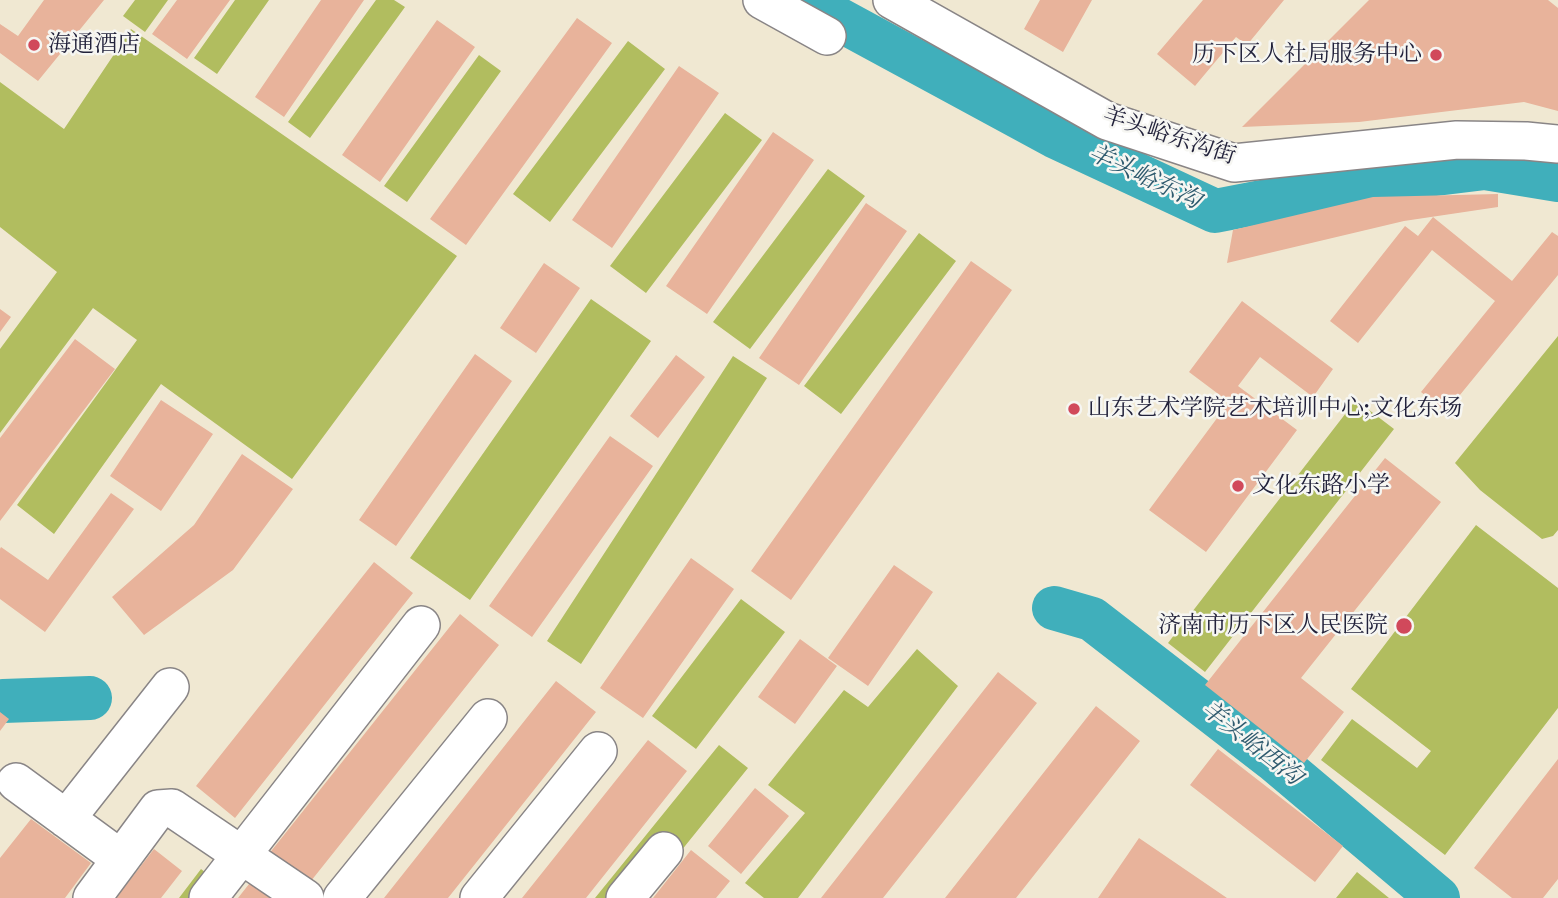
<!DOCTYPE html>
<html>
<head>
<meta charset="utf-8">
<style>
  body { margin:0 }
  canvas { display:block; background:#f0e8d2 }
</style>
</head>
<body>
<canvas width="1558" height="898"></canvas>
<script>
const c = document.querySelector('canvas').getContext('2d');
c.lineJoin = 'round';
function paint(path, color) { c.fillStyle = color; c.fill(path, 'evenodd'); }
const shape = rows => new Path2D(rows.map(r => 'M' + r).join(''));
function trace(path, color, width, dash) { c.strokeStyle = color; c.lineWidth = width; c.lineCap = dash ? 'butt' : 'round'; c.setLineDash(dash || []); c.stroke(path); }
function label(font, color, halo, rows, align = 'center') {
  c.font = font + ' "Libre Bodoni","Noto Serif SC",serif'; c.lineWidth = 5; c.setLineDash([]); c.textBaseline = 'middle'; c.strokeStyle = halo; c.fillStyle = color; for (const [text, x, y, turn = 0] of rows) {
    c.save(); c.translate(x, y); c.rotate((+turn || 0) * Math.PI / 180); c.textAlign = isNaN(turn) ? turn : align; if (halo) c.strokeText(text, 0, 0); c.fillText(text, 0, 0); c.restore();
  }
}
const green = shape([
  [135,0,168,0,145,32,123,16],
  [235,0,269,0,217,74,194,58],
  [376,0,394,0,405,7,310,138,288,122],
  [131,29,457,256,292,479,161,384,54,534,17,505,137,340,93,308,0,433,0,349,57,272,0,227,0,82,64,129],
  [628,41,665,69,550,222,513,194],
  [479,55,501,71,407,202,384,186],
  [725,113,762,140,646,293,610,266],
  [828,169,865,196,750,349,713,322],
  [919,233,956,261,841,414,804,386],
  [591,299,651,341,470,600,410,558],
  [1558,336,1558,530,1553,536,1542,539,1480,490,1455,463],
  [733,356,767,378,581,664,547,641],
  [1356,400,1394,429,1205,672,1168,643],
  [1476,525,1558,588,1558,708,1445,855,1321,760,1352,719,1417,768,1431,751,1351,689],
  [741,599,785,632,696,749,652,716],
  [917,649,958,686,798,898,764,898,745,883,805,813,768,785,844,690,868,707],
  [719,745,748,768,643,898,595,898],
  [201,869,230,892,225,898,179,898],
  [1357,872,1389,898,1336,898]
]);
const river = shape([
  [803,0,1054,136,1215,211,1354,184,1485,168,1558,180],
  [1054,608,1092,619,1273,759,1438,898],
  [3,701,90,698]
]);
const building = shape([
  [44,0,104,0,38,81,0,53,0,24,18,36],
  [177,0,230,0,187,59,152,34],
  [321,0,364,0,284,117,255,97],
  [1040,0,1092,0,1063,52,1024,29],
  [1203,0,1284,0,1247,45,1236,37,1195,86,1157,54],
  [1369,0,1548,0,1558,8,1558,111,1524,102,1359,122,1242,127],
  [577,18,612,43,466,245,430,219],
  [437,20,475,47,380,182,342,155],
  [679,66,719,93,612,248,572,220],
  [773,132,814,160,707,314,666,286],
  [1498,194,1498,207,1404,221,1227,263,1233,230,1373,197],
  [866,203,907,231,799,385,759,358],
  [1433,217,1512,281,1552,232,1558,236,1558,275,1446,412,1421,392,1495,301,1432,250,1358,343,1330,321,1405,226,1418,236],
  [971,261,1012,290,791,600,751,571],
  [544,263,580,288,536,353,500,328],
  [1242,301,1333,369,1313,397,1260,357,1238,386,1297,430,1206,552,1149,510,1229,402,1189,372],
  [0,309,11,317,0,332],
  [75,339,115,369,0,521,0,438],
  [475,354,512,381,396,546,359,520],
  [676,355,705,377,658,438,630,416],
  [161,400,213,434,161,511,110,476],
  [610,436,653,466,532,637,489,606],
  [242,454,293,489,233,570,144,635,112,597,194,525],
  [1385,458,1441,502,1301,678,1344,712,1304,763,1205,685],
  [111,493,134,509,45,632,0,599,0,549,1,547,48,580],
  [691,558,734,589,643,718,600,688],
  [374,562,413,593,235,818,196,786],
  [894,565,933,592,868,686,828,658],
  [460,614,499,645,307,886,268,855],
  [800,639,837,666,795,724,758,697],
  [998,672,1037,703,883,898,821,898],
  [556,681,596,712,448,898,384,898],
  [1096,706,1140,741,1016,898,945,898],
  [0,712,9,719,0,731],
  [648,740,687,771,586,898,522,898],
  [1218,749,1343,846,1315,882,1190,785],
  [1558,759,1558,879,1543,898,1512,898,1474,868],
  [755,788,789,816,741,874,708,846],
  [31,819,91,863,65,898,0,898,0,858],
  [1139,838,1227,898,1098,898],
  [154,849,182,871,161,898,116,898],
  [691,850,730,881,716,898,653,898],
  [253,879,277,898,238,898]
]);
const minor = shape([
  [762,0,827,36],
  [892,0,1107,121,1234,163,1457,140,1526,141,1558,144],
  [16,782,121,859],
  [66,819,170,687],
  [92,898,158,809,172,808,305,898],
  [208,898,421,625],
  [342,898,488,718],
  [479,898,598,751],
  [625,898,664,851]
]);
const markers = [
  [34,45,7,"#d1495b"],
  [1436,55,7,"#d1495b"],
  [1074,409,7,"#d1495b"],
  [1238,486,7,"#d1495b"],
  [1404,626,9,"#d1495b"]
];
const poiNames = [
  ["海通酒店",48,45],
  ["历下区人社局服务中心",1422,55,"right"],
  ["山东艺术学院艺术培训中心;文化东场",1088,409],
  ["文化东路小学",1252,486],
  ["济南市历下区人民医院",1388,626,"right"]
];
const streetNames = [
  ["羊头峪东沟街",1169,137,18]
];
const waterNames = [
  ["羊头峪东沟",1144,178,25],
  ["羊头峪西沟",1251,744,38]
];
paint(green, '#b1bd5f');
trace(river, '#40afbb', 44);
paint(building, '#e8b39b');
trace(minor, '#898586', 40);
trace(minor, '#fff', 37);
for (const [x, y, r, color] of markers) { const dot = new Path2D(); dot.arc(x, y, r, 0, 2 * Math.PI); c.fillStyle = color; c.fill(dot); trace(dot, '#f6f6f2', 2.5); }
label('23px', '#22223b', '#f6f6f2', poiNames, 'left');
label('23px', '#22223b', '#f6f6f2', streetNames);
label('italic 24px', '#2e5a6e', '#f6f6f2', waterNames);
</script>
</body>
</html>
